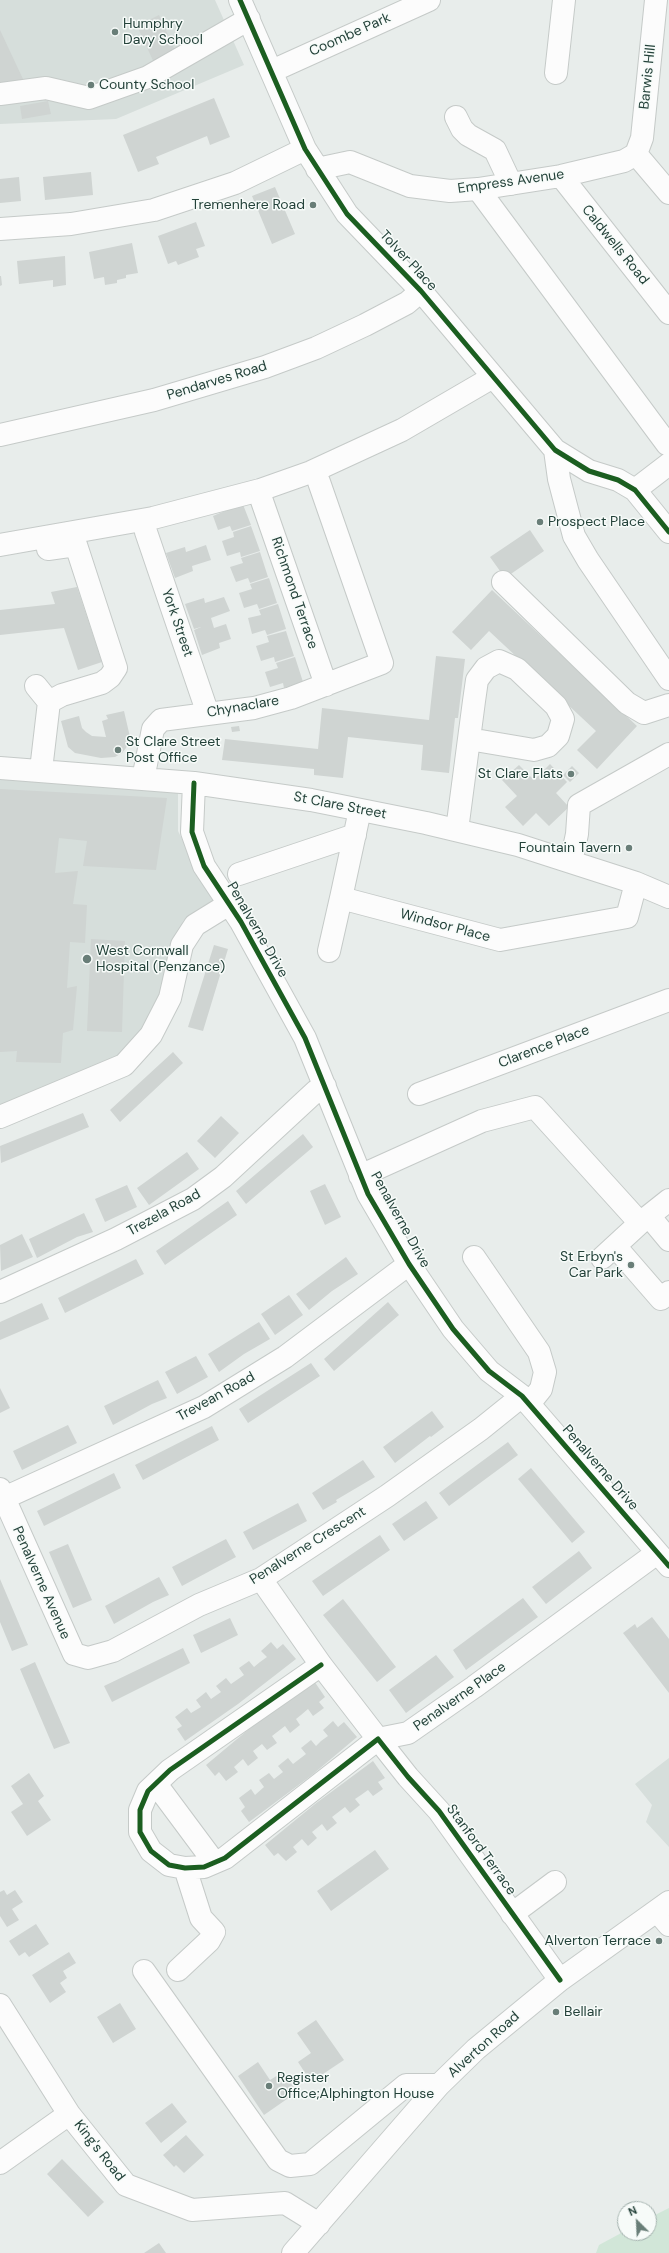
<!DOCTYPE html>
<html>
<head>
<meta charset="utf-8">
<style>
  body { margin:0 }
  #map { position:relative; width:669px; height:2253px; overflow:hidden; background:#e8edeb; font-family:"DM Sans",sans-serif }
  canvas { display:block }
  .north { position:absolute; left:617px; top:2201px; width:40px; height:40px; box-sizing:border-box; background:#f7fbf9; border:1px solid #a3b1ad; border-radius:50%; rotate:336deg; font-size:11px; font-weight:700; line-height:16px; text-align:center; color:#24423a }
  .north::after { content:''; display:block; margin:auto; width:14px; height:18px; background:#697e78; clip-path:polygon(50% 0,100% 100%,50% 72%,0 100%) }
</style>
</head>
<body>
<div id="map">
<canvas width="669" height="2253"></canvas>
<div class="north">N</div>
</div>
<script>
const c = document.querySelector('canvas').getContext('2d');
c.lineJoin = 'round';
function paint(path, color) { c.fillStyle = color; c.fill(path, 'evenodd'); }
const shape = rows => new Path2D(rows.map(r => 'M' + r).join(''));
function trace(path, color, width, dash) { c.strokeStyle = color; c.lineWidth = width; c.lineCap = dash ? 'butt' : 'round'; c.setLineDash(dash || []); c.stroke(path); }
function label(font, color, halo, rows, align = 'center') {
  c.font = font + ' "DM Sans",sans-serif'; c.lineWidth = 3; c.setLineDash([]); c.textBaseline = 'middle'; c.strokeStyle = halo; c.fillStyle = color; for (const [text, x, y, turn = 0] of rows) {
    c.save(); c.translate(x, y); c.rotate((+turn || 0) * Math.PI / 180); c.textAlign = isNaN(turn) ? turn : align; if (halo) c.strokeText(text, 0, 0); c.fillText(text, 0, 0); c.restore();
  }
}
const built = shape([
  [0,0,215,0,244,65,116,119,0,124],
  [0,778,178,787,178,831,213,901,183,921,165,997,149,1025,119,1059,0,1109],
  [669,1758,669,1847,646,1822,652,1805,635,1784]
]);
const green = shape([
  [669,2208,669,2253,596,2253,599,2245,625,2231,625,2233,649,2233,649,2218]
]);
const building = shape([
  [159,15,178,57,156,67,137,26],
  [0,30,23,79,1,89,0,87],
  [93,81,96,87,88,90,86,84],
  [214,98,230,137,210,145,207,136,156,157,159,164,138,172,123,135],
  [48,101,51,114,22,119,20,106],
  [91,172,93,195,45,200,43,177],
  [19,177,21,201,0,203,0,179],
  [275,187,295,234,272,244,252,196],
  [196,222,205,246,196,249,199,257,178,265,176,261,168,264,158,236],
  [132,243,138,273,126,275,126,278,117,280,117,283,105,285,104,277,94,279,89,252],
  [65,256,66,285,53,287,53,280,19,284,17,261],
  [0,276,1,276,2,285,0,286],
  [242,502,251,525,232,531,230,526,218,530,213,516,225,511,224,506],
  [539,517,544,522,540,526,535,521],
  [251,526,260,551,241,557,240,552,227,556,222,541,234,537,233,532],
  [530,530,544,551,505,578,490,557],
  [206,545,211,560,192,566,193,571,175,578,166,553,185,547,186,552],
  [260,552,268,577,250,583,248,578,236,582,230,567,243,563,241,558],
  [269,578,277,603,259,609,257,604,244,608,239,593,252,589,250,584],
  [77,587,102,662,78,670,64,628,0,635,0,610,55,604,51,592],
  [492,590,637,726,597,769,577,750,596,731,489,631,471,650,452,632],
  [224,597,230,611,211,618,214,628,226,624,231,639,219,643,220,648,202,655,194,630,201,627,194,629,185,604,204,598,205,603],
  [278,604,286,629,267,635,265,630,252,634,248,618,261,615,259,610],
  [286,631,294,656,275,662,274,657,261,661,256,646,269,642,267,636],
  [436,656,465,659,458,718,455,718,449,773,421,770,423,745,348,737,343,778,314,775,314,769,222,760,225,739,318,749,322,708,429,720],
  [295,657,303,682,284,688,283,683,270,687,265,672,278,668,276,663],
  [124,711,130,737,126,748,122,753,115,757,101,758,75,753,68,747,61,721,79,716,82,728,86,732,92,736,106,737,102,721,108,719,106,715],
  [239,726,240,731,232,732,231,727],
  [550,764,567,782,556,793,569,807,549,826,536,813,523,826,505,807,517,796,502,780,519,765,534,780],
  [572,766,579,773,570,782,563,775],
  [0,789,167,798,156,870,83,866,87,841,59,838,55,873,78,871,73,904,87,905,85,943,70,942,67,988,77,986,73,1030,63,1033,61,1063,16,1062,17,1051,0,1052],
  [91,939,125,941,122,1032,87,1031],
  [214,945,228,949,203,1031,188,1027],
  [173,1052,183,1063,120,1122,110,1110],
  [83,1113,89,1127,1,1163,0,1146],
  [221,1116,239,1133,215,1158,197,1141],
  [303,1134,313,1147,246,1204,236,1191],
  [187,1152,199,1169,149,1205,137,1188],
  [325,1184,341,1217,325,1225,310,1191],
  [127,1185,137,1207,105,1222,95,1199],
  [228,1201,237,1215,165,1265,156,1251],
  [84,1213,93,1232,77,1237,37,1258,29,1239],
  [22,1234,33,1257,1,1271,0,1245],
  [346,1257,358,1274,332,1291,309,1310,296,1294],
  [136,1259,144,1274,65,1313,58,1298],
  [289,1295,303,1315,275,1335,261,1314],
  [388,1302,399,1315,334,1371,324,1359],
  [42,1303,49,1319,0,1340,0,1322],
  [259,1322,270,1339,244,1354,219,1372,208,1354],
  [196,1356,208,1377,177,1394,165,1372],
  [311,1363,320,1376,248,1423,239,1409],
  [158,1380,167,1398,152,1404,113,1425,104,1406],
  [0,1388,10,1408,0,1413],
  [432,1411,444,1427,431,1437,430,1436,395,1463,383,1447],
  [68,1425,77,1443,22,1470,13,1451],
  [212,1426,219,1440,143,1480,135,1465],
  [508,1442,518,1455,449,1506,439,1493],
  [363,1460,375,1477,336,1500,337,1502,323,1510,312,1493],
  [531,1468,585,1532,572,1543,518,1479],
  [114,1473,121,1488,44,1526,37,1511],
  [426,1501,438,1518,404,1541,392,1524],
  [298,1503,307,1521,253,1550,243,1532],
  [380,1535,390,1550,323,1596,312,1581],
  [226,1539,236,1557,182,1586,172,1567],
  [68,1544,92,1600,73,1608,49,1552],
  [579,1551,592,1568,546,1604,532,1587],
  [159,1577,169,1595,153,1602,114,1624,105,1606],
  [0,1579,28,1645,12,1651,0,1622],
  [523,1598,538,1617,466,1670,453,1650],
  [343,1599,396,1667,377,1682,323,1615],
  [652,1617,669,1639,669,1693,623,1633,635,1624,637,1628],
  [230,1618,238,1635,201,1653,193,1635],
  [271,1642,277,1649,283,1644,296,1659,238,1704,185,1741,177,1729,182,1726,175,1717,187,1708,191,1713,201,1707,196,1700,206,1692,211,1699,221,1692,216,1686,226,1678,231,1684,244,1675,239,1668,249,1661,254,1667,260,1662,267,1657,261,1651],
  [183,1648,190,1663,112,1702,104,1686],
  [436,1655,454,1677,406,1713,389,1690],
  [35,1662,70,1743,54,1749,20,1669],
  [314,1681,325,1697,319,1702,324,1708,313,1716,308,1709,301,1715,296,1719,300,1725,290,1733,285,1726,272,1736,277,1743,267,1750,262,1744,253,1751,258,1758,248,1766,243,1759,234,1767,238,1772,226,1781,219,1772,215,1776,206,1765,255,1724],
  [333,1721,338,1727,344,1722,357,1737,312,1775,249,1822,241,1811,245,1807,239,1798,251,1789,255,1795,264,1787,259,1780,269,1773,274,1779,283,1772,278,1766,288,1758,293,1764,306,1754,301,1748,311,1740,316,1746,321,1741,328,1736,323,1730],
  [373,1761,385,1778,378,1782,383,1789,373,1796,368,1790,361,1795,355,1799,360,1805,350,1813,345,1807,332,1817,337,1823,327,1831,322,1824,312,1832,317,1838,308,1846,302,1839,293,1847,297,1852,286,1861,278,1853,274,1856,265,1845,315,1804],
  [29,1773,44,1796,38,1801,51,1820,27,1836,11,1812,23,1804,11,1786],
  [375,1850,389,1869,331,1911,317,1891],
  [4,1890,7,1895,15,1890,23,1902,12,1909,19,1920,7,1927,0,1916,0,1892],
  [36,1924,49,1944,29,1957,25,1952,19,1956,9,1941],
  [660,1936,664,1943,659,1946,655,1939],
  [69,1952,76,1963,63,1971,67,1978,60,1983,66,1992,50,2003,32,1975],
  [120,2003,136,2029,113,2043,97,2017],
  [316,2020,344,2060,311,2082,298,2062,311,2053,297,2033],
  [258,2062,270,2080,283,2072,297,2092,264,2115,238,2076],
  [172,2103,187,2122,161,2143,145,2123],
  [186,2135,204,2155,184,2173,176,2165,174,2167,163,2155],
  [62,2159,104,2202,88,2217,47,2174],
  [159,2243,166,2253,144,2253]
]);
const minor = shape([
  [240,0,305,149,347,214,421,291,555,450,589,471,618,480,635,490,669,532],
  [272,71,429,0],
  [556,73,564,0],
  [0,94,46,88,89,98,148,77,249,19],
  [456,117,462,129,468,135,495,150,511,184],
  [636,154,642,138,656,0],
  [636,154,669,193],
  [317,169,350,162,410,186,450,191,478,189,561,176,624,161,636,154],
  [561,176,669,313],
  [478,189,667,444],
  [0,229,71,224,154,210,235,183,305,149],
  [0,435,154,400,265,367,316,348,365,325,407,303,421,291],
  [555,450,559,479,574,536,588,560,669,679],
  [635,490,669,464],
  [262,501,326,685],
  [146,532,208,714],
  [0,545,153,518,260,490,311,472,402,430,493,377],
  [48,549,76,545,116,668,110,677,102,683,62,695,49,702],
  [503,582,627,703,644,713,669,705],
  [36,686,49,702,41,770],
  [0,768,194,783,311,800,426,823,518,845,636,883,669,897],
  [143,779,153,729,161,720,254,708,291,698,382,663,319,482],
  [194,783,192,832,204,866,241,922,305,1038,368,1194,409,1264,453,1329,489,1371,522,1396,669,1566],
  [360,810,341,898,500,940,627,917,636,883],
  [457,830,469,739,474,701,477,680,486,668,499,661,517,669,556,706,563,719,558,736,548,746,534,750,469,739],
  [571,862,577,834,579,805,669,754],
  [239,874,355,835],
  [329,951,341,898],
  [419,1094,669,1000],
  [0,1117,124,1065,151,1035,170,998,182,945,195,925,229,904],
  [360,1176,482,1121,535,1107,640,1223,669,1200],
  [649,1216,669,1240],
  [615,1246,661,1299,669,1292],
  [474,1257,539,1352,545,1372,541,1389,529,1404],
  [602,1258,640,1223],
  [0,1292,116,1239,193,1199,223,1177,316,1091,325,1086],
  [0,1489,74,1654,88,1658,113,1651,199,1605,261,1579,387,1496,481,1429,522,1396],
  [4,1498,204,1407,285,1357,409,1264],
  [261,1579,321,1665,378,1739,408,1733,474,1687,657,1553],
  [321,1665,170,1770,148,1791,140,1810,140,1832,151,1851,169,1865,185,1868,204,1867,225,1858,378,1739,408,1777,439,1811,560,1980],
  [156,1784,214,1862],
  [657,1911,669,1925],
  [512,1914,555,1882],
  [178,1970,209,1941,214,1932,201,1918,185,1868],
  [144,1971,278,2160,290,2166,310,2164,406,2085,439,2085],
  [0,2005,69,2114,126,2185,192,2210,285,2203,319,2224],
  [0,2163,69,2114],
  [293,2253,439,2085,476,2049,560,1980,669,1902]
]);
const cycleway = shape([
  [240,0,305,149,347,214,421,291,555,450,589,471,618,480,635,490,669,532],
  [194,783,192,832,204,866,241,922,305,1038,368,1194,409,1264,453,1329,489,1371,522,1396,669,1566],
  [321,1665,170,1770,148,1791,140,1810,140,1832,151,1851,169,1865,185,1868,204,1867,225,1858,378,1739,408,1777,439,1811,560,1980]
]);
const markers = [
  [115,32,4,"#697e78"],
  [91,85,4,"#697e78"],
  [313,205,4,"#697e78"],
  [540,522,4,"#697e78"],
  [118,750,4,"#697e78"],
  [571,774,4,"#697e78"],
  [629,848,4,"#697e78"],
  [87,959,5,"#697e78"],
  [631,1265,4,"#697e78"],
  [659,1941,4,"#697e78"],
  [556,2012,4,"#697e78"],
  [269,2086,4,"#697e78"]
];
const poiNames = [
  ["Humphry",123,24],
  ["Davy School",123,40],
  ["County School",99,85],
  ["Tremenhere Road",305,205,"right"],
  ["Prospect Place",548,522],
  ["St Clare Street",126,742],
  ["Post Office",126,758],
  ["St Clare Flats",563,774,"right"],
  ["Fountain Tavern",621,848,"right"],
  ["West Cornwall",96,951],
  ["Hospital (Penzance)",96,967],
  ["St Erbyn's",623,1257,"right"],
  ["Car Park",623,1273,"right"],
  ["Alverton Terrace",651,1941,"right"],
  ["Bellair",564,2012],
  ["Register",277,2078],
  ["Office;Alphington House",277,2094]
];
const streetNames = [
  ["Coombe Park",350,35,-24],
  ["Barwis Hill",648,77,-84],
  ["Empress Avenue",511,182,-8],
  ["Caldwells Road",615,245,51],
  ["Tolver Place",408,261,47],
  ["Pendarves Road",217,381,-17],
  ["Richmond Terrace",294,593,71],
  ["York Street",177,623,71],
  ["Chynaclare",243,707,-10],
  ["St Clare Street",340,806,11],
  ["Windsor Place",445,926,15],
  ["Penalverne Drive",257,930,60],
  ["Clarence Place",544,1047,-21],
  ["Trezela Road",164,1213,-29],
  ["Penalverne Drive",400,1220,61],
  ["Trevean Road",216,1397,-29],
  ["Penalverne Drive",600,1468,49],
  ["Penalverne Crescent",308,1546,-32],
  ["Penalverne Avenue",41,1583,66],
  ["Penalverne Place",460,1697,-35],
  ["Stanford Terrace",481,1850,54],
  ["Alverton Road",484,2045,-42],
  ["King's Road",99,2151,52]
];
paint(built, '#d6dedb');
paint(green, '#d1e6d8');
paint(building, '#cfd4d2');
trace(minor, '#c5cac8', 24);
trace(minor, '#fcfcfc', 22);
trace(cycleway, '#1b5e20', 5);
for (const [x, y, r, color] of markers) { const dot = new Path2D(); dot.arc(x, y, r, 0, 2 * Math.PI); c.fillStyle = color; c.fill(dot); trace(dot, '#f7fbf9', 1.5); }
label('14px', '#24423a', '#f7fbf9', poiNames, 'left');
label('14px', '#24423a', '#f7fbf9', streetNames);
</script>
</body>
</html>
